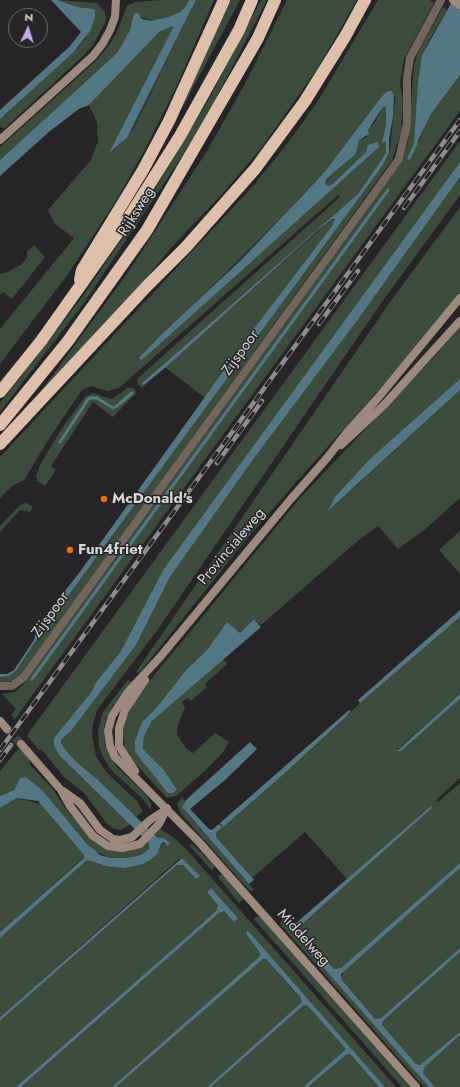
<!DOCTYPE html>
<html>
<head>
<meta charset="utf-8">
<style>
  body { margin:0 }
  #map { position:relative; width:460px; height:1087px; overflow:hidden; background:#262427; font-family:Jost,sans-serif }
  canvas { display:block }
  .north { position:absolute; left:8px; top:8px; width:40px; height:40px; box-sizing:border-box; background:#262427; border:1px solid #6c6b6d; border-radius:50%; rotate:4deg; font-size:11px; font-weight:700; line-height:16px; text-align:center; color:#d6d5d6 }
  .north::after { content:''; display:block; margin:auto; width:14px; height:18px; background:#c5a7f1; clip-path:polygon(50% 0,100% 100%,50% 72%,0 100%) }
</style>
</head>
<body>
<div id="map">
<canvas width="460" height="1087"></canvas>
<div class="north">N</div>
</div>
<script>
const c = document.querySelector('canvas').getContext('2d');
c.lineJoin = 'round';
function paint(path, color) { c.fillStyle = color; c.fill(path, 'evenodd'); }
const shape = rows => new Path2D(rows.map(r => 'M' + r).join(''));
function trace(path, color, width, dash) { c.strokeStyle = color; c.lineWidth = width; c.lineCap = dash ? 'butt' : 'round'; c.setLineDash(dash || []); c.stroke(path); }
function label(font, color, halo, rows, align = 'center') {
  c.font = font + ' Jost,sans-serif'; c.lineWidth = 3; c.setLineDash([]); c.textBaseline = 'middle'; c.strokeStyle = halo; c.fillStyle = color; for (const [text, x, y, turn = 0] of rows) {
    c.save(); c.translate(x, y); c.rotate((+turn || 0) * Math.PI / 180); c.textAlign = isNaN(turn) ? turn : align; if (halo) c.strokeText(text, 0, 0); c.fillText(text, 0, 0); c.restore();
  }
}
const green = shape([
  [58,0,97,3,104,11,106,16,105,23,93,45,83,56,5,128,0,127,0,119,74,52,86,38,87,8,77,7],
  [164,0,189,0,186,6,180,12,168,17,150,21,134,13,130,30,117,53,0,160,0,147,98,59,109,45,117,32,127,6,135,2],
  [196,0,214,0,175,90,142,155,114,204,68,274,0,364,0,329,74,238,55,224,48,210,91,160,98,141,97,122,89,105,151,39,159,32,175,26,111,152,127,138,133,129],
  [228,0,240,0,180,112],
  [261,0,267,0,214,102,183,155,84,303,0,412,0,403,80,300,144,207,209,99],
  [287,0,357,0,318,68,262,147,223,193,168,251,151,273,36,398,129,271,207,151,246,82],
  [378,0,430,0,434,3,404,59,400,83,403,101,401,132,392,160,23,673,13,681,0,682,0,677,9,676,16,671,41,633,383,165,390,150,395,98,393,92,388,91,382,96,326,170,283,216,140,358,152,351,349,172,366,152,329,186,325,184,332,174,356,154,359,140,367,137,367,130,375,122,383,107,386,107,386,125,383,142,386,141,386,153,358,194,141,384,144,385,149,380,142,388,137,383,137,379,340,197,338,195,119,388,107,391,91,386,82,390,49,439,24,480,12,486,0,498,0,457,253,186,290,140,318,101],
  [443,7,447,10,427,44,421,61,414,141,418,143,431,114,460,75,460,111,15,719,11,715,16,709,2,694,15,692,23,685,403,160,408,142,414,66,417,54],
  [460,141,460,162,163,570,121,651,94,685,93,690,54,738,74,770,105,797,131,824,121,830,114,829,108,825,84,793,64,777,41,749,39,750,27,736,30,731],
  [460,177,460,195,384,299,156,632,97,710,93,724,92,736,96,756,107,773,137,801,143,811,136,817,98,780,79,764,68,753,61,743,61,740,71,731,136,645,170,577,252,461,359,318],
  [460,207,460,293,423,341,297,481,245,541,139,673,136,672,390,302],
  [332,219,335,220,332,226,252,331,205,398,165,367],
  [34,245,45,257,12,299,3,292,0,295,0,274,8,272,22,264,27,258,27,252],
  [460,327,460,379,330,510,460,390,460,498,423,531,398,549,378,526,361,538,261,625,254,619,240,633,227,622,207,650,186,670,157,707,142,722,135,740,177,790,164,770,143,749,144,736,152,721,223,659,227,664,205,684,207,687,191,701,188,698,182,702,185,708,178,724,177,735,186,748,193,753,215,733,229,742,224,751,206,770,176,796,167,798,134,762,125,747,122,730,125,718,133,704,147,684,300,498,433,358],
  [127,388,134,388,136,393,113,417,93,402,51,466,56,470,45,486,37,481,36,476,41,463,62,428,85,397,93,393,110,399,114,398],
  [26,503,33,507,30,512,20,510,0,532,0,526,20,505],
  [460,531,460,574,439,550],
  [460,617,460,694,397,750,398,751,401,751,460,699,460,778,436,800,438,802,460,783,460,863,341,968,334,969,307,939,301,941,429,1087,424,1087,280,924,282,920,296,935,300,926,432,808,431,806,347,879,305,832,252,878,216,837,216,833,222,826,285,773,337,726,360,703],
  [128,680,132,682,112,707,106,720,104,732,105,746,117,767,147,796,151,804,151,810,142,798,112,771,103,757,99,747,98,731,103,712],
  [19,748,31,761,29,764,53,789,65,808,99,844,143,846,148,841,150,845,149,849,141,855,126,858,111,858,94,851,66,820,42,790,26,777,20,778,14,790,0,796,0,771],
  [182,797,185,802,182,807,186,812,254,890,253,891,249,890,181,814,177,804],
  [17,798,41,804,84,855,84,857,0,932,0,808],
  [160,829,173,837,187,850,396,1087,385,1087,247,931,246,934,258,950,260,954,259,957,112,1087,21,1087,219,913,224,911,234,922,238,918,211,888,207,892,218,905,216,911,16,1087,0,1087,0,1021,177,865,183,865,196,879,182,858,179,859,0,1017,0,938,87,860,106,866,158,853,161,844,170,843,155,835],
  [192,844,215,866,212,871,189,845],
  [460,868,460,948,381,1018,375,1019,342,980,343,971],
  [222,874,244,898,239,903,217,876],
  [256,917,260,917,410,1087,402,1087,254,919],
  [460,952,460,1032,423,1064,416,1065,382,1025,383,1021],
  [266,959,302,1000,302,1002,207,1087,116,1087,261,960],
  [304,1005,308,1005,345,1048,345,1050,303,1087,211,1087],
  [460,1035,460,1087,435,1087,423,1073,424,1068],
  [347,1054,350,1054,379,1087,308,1087]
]);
const water = shape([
  [51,0,58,0,77,7,93,9,95,11,95,18,90,31,74,52,0,119,0,110,69,47,81,32],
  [189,0,196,0,127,138,109,153,174,26,159,32,89,105,79,109,50,131,0,176,0,160,117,53,130,30,134,13,138,13,142,19,150,21,168,17,180,12,186,6],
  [453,0,460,0,460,75,431,114,417,143,414,143,418,82,422,55],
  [388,91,392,91,394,95,393,117,389,139,389,152,383,165,41,633,16,671,9,676,0,677,0,674,7,674,14,670,34,640,38,625,79,573,252,331,332,226,335,219,332,219,317,231,166,367,144,385,141,384,358,194,386,153,386,141,382,143,386,125,386,107,383,107,368,130,369,134,359,140,356,154,332,174,327,179,325,184,329,186,332,184,366,152,368,145,378,142,379,147,152,351,141,360,139,358,162,334,241,260,305,193,326,170,382,96],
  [460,162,460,177,359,318,252,461,170,577,136,645,71,731,61,740,61,743,68,753,79,764,98,780,157,837,165,839,170,843,167,846,164,842,161,844,158,853,150,860,143,864,125,868,106,866,87,860,0,938,0,932,84,858,84,855,38,801,17,798,0,808,0,796,14,790,20,778,26,777,42,790,87,844,100,855,111,858,126,858,141,855,149,849,149,843,59,755,54,745,54,738,93,690,94,685,121,651,163,570],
  [460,379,460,390,328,511,335,497,370,459],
  [460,610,460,617,360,703,358,700],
  [254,619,261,627,152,721,144,736,143,749,164,770,177,790,173,793,168,793,135,752,135,740,142,722,157,707,186,670,207,650,227,622,240,633],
  [460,694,460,699,401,751,397,751],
  [349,710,351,711,346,717,285,773,223,827,220,823],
  [250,742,257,749,225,780,190,809,209,829,212,830,219,824,222,827,216,833,216,837,254,880,249,884,182,807,186,800],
  [431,806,432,808,300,926,298,930,300,932,296,936,282,920,285,918,290,924,296,923],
  [182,858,200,876,196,879,183,865,177,865,0,1021,0,1017],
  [460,863,460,868,341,974,342,980,375,1019,381,1018,460,948,460,952,383,1021,382,1025,416,1064,420,1065,460,1032,460,1035,424,1068,423,1073,435,1087,429,1087,300,941,303,937,307,939,334,969,341,968],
  [211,888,238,918,234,922,224,911,219,913,21,1087,16,1087,216,911,218,905,207,892],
  [247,931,249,932,385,1087,379,1087,350,1054,347,1054,308,1087,303,1087,345,1050,345,1048,308,1006,304,1005,211,1087,207,1087,302,1002,300,997,266,959,263,959,116,1087,112,1087,259,957,260,954,258,950,246,934]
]);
const stream = shape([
  [409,158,416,143],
  [60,442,89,398,97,398,113,408,117,406,132,393],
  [32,679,388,190]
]);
const secondaryTunnel = shape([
  [7,729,21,744]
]);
const street = shape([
  [0,686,12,686,24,677,399,159,407,124,407,78,410,58,441,0]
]);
const secondary = shape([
  [453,0,460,5],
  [0,140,93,56,103,43,110,30,115,17,116,0],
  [341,445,384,405,460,321],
  [0,721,7,729],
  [21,744,61,790,70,806,93,836,108,846,122,848,140,844,159,824,167,808],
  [135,771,119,746,119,728,125,710,145,680],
  [63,791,80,803,100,830,113,839,120,840,132,837,150,820,167,809],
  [416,1087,199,842,115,757,110,746,108,731,112,716,128,692,161,656,290,500,327,458,348,431,378,398,460,298]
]);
const highway = shape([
  [80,280,82,270,143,170,169,121,224,0],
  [0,392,41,341,129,217,180,136,239,30,252,0],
  [0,425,68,341,147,230,258,38,275,0],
  [0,444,147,286,186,247,255,169,305,101,346,35,365,0]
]);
const rail = shape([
  [404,208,460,131],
  [319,324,358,271],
  [217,463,262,401],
  [0,750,460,120],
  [0,760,11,745]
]);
const markers = [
  [104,499,4,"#e8710a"],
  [70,550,4,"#e8710a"]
];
const streetNames = [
  ["Rijksweg",137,212,-58],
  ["Zijspoor",241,353,-54],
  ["Provincialeweg",232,547,-50],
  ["Zijspoor",51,615,-54],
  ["Middelweg",303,938,48]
];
const poiNames = [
  ["McDonald's",112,499],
  ["Fun4friet",78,550]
];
paint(green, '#3c4c3c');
paint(water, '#537784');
trace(stream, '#537784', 3);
trace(secondaryTunnel, '#403f41', 8, [8, 4]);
trace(street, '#72665d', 8);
trace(secondary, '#9d8a7c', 8);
trace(highway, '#dec0aa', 12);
trace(rail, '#8e8d8e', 4.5);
trace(rail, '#262427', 3, [9]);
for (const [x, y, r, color] of markers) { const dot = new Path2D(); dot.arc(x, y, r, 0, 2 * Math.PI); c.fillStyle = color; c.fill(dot); trace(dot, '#262427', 1.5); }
label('15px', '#d6d5d6', '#262427', streetNames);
label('bold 15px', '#d6d5d6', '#262427', poiNames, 'left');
</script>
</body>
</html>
